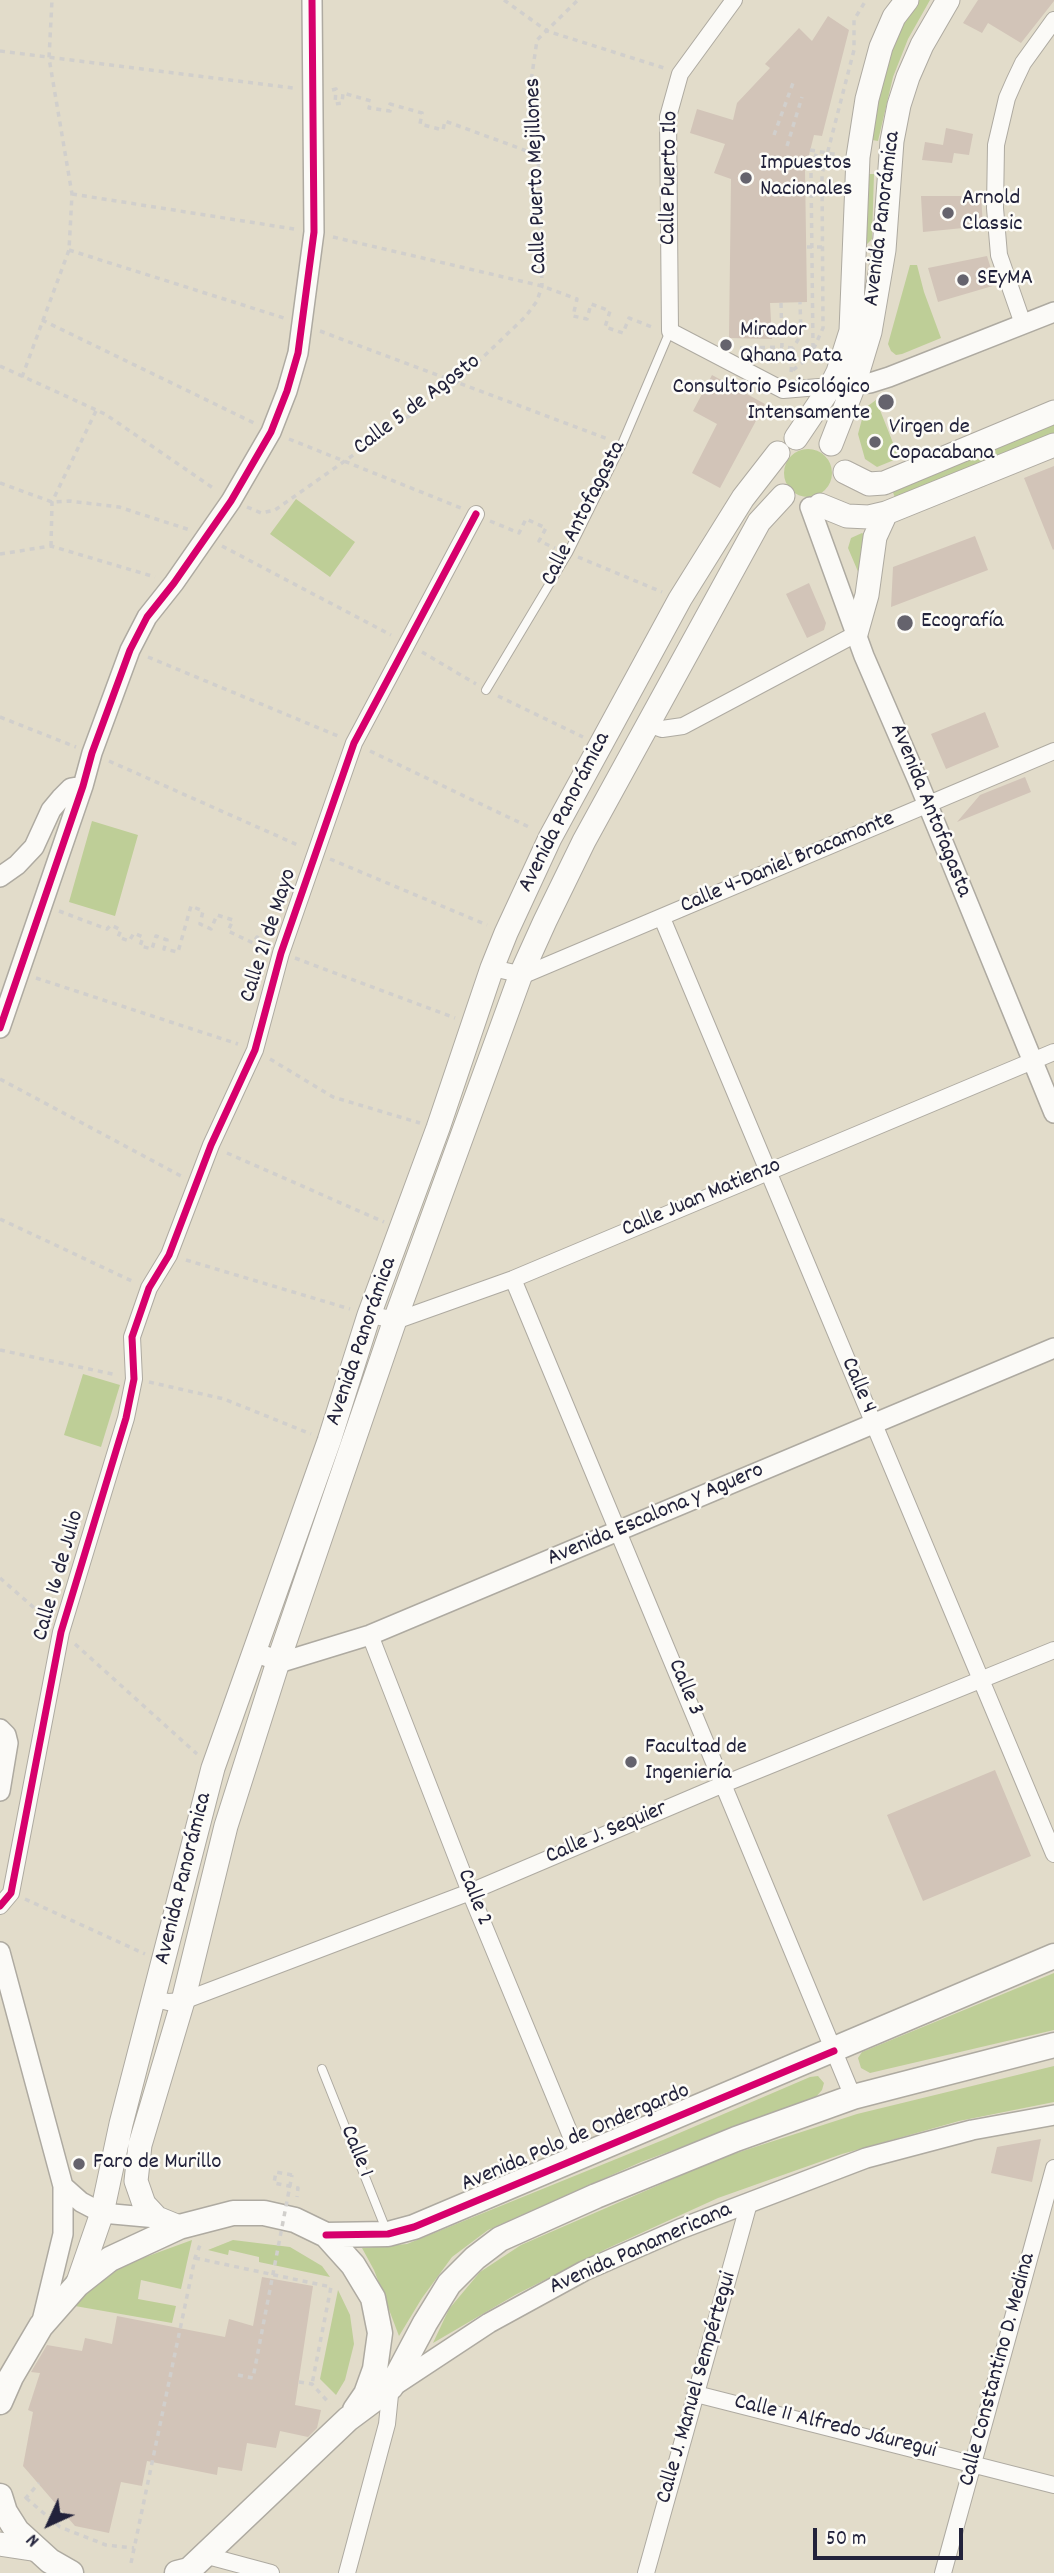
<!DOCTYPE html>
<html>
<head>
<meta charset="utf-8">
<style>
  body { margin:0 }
  #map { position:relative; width:1054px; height:2573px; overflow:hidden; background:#e2dcca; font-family:Dekko,sans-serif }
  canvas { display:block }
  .north { position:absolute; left:14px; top:2489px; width:70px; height:70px; -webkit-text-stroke:5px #fdfcf7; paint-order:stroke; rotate:225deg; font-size:19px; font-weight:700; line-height:28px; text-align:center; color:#22223b }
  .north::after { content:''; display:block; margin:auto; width:24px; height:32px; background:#22223b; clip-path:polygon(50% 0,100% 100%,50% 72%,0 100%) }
  .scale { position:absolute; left:813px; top:2528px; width:150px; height:32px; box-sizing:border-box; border:4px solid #22223b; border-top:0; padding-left:9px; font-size:21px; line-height:24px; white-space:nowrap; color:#22223b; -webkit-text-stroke:5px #fdfcf7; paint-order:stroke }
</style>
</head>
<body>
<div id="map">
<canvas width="1054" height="2573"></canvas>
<div class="north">N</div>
<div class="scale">50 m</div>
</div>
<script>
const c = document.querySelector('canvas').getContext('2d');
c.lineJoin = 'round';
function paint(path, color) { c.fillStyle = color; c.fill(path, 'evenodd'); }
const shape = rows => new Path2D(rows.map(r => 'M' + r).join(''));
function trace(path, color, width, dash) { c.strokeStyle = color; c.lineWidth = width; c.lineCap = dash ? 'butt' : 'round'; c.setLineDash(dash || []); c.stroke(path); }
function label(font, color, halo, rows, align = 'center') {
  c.font = font + ' Dekko,sans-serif'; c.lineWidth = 5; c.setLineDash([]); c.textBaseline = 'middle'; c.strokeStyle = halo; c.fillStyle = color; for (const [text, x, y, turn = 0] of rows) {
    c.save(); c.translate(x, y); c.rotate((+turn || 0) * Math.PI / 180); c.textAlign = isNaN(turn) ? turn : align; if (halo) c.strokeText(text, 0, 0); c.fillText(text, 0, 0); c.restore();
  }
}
const green = shape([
  [918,0,930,0,908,39,893,77,878,141,867,139,869,123,898,30],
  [864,174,874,174,872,239,867,244,863,243],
  [910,265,917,265,924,292,941,338,902,354,896,355,891,351,888,344],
  [876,400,899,458,877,467,865,459,858,434,865,408],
  [1051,423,1054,425,1054,434,896,500,892,490],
  '784 473a24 24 0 1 1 48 0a24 24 0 1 1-48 0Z',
  [296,499,355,542,330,577,270,534],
  [862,533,865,535,862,581,848,548,851,538],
  [92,821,138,835,115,916,69,902],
  [83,1374,120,1385,101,1447,64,1435],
  [1054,1973,1054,2030,870,2073,861,2068,858,2058,862,2052],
  [1054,2066,1054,2102,959,2121,842,2154,718,2198,606,2249,515,2295,433,2343,449,2309,480,2272,521,2245,721,2158,857,2114],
  [818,2076,824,2083,822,2090,815,2098,641,2162,488,2230,452,2257,422,2298,399,2336,374,2270,362,2248,407,2244,663,2140,810,2077],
  [192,2240,181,2289,141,2280,138,2299,176,2306,172,2323,75,2306,89,2289,121,2266],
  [233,2240,290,2247,322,2266,330,2277,259,2262,259,2257,229,2250,228,2255,208,2250],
  [338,2290,350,2315,354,2344,345,2380,336,2395,320,2379]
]);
const building = shape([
  [978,0,1054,0,1054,1,1021,43,988,23,982,33,963,23],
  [828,16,849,30,822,136,814,135,805,171,807,302,770,303,772,339,729,338,731,179,714,173,725,144,690,133,697,109,733,120,737,103,770,68,765,64,799,28,812,41],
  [946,128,973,134,969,155,954,153,952,163,922,160,925,142,943,145],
  [921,196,981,196,983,226,923,232],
  [987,256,996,285,938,302,928,268],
  [712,375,765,404,720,488,692,473,717,424,693,411],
  [1054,466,1054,549,1053,550,1024,478],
  [975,536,988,570,891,607,893,567],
  [809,583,826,623,824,630,807,638,786,594],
  [985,712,999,747,946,769,931,734],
  [1025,777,1031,792,957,822,980,795],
  [995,1770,1031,1856,923,1901,887,1815],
  [1041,2139,1032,2182,991,2173,997,2147],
  [262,2277,313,2286,295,2405,321,2410,317,2428,308,2437,280,2431,276,2448,247,2443,242,2471,218,2467,217,2475,147,2461,142,2486,121,2482,109,2533,75,2526,23,2466,33,2412,28,2410,40,2373,31,2372,47,2345,82,2351,85,2338,112,2344,117,2316,225,2337,229,2319,253,2326]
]);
const path = shape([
  [504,0,547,31,664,68],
  [0,51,293,88],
  [332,90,336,89,335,104,342,103,343,93,371,101,369,108,390,111,390,104,422,113,420,124,443,130,445,121,538,155],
  [774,135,793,83],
  [787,146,802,97],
  [810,150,839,155],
  [774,161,776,155],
  [72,194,294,229],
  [333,237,542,286,577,299,573,316,587,319,591,304,610,311,605,327,623,333,629,318,652,327],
  [807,247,823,247],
  [69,250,284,318],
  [781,303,782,347,793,348],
  [42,320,254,423],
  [320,331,608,439],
  [740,348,781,347],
  [813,348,811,172,817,151],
  [0,366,105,414,216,490],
  [793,370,810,357,823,328,822,174,854,50,854,20,866,0],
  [791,372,793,348,801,335,800,302],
  [22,377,69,250,72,194,49,58,52,0],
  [289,439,461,508],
  [0,483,52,502,69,501,119,507,190,530],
  [247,507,261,513,275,510,456,383,526,316,537,301,542,286,538,155,529,95,537,40,578,0],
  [490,521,519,533,526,519,546,528,539,541,555,548],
  [51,546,52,502,96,411],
  [222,546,391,635],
  [0,554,51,546,155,577],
  [578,557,662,592],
  [422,652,476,684],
  [148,657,338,736],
  [498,696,583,737],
  [0,717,76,747],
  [370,751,531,828],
  [109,761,300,846],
  [330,859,487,925],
  [59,911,107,929,111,925,121,930,118,937,129,941,134,933,143,937,140,946,152,949,156,936,167,940,164,949,178,952,191,906,203,911,200,924,211,929,217,915,233,920,228,931,253,943,257,937,267,944],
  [295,958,455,1018],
  [36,978,238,1044],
  [270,1059,333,1097,420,1123],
  [0,1079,181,1176],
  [227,1153,384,1222],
  [0,1219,134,1282],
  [186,1260,350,1309],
  [0,1350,117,1375],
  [149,1382,224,1399,311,1434],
  [0,1578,48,1620],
  [75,1644,197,1754],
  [25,1899,145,1954],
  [292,2175,276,2172,274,2183,298,2188,297,2197],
  [195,2258,331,2287,312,2384],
  [299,2382,312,2384,330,2404],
  [26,2498,60,2527,106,2545,134,2548],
  [25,2499,39,2483],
  [131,2563,195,2258,200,2245]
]);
const service = shape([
  [486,690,568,553,622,444,670,331],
  [322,2069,387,2232]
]);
const minor = shape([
  [734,0,680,74,668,117,670,331,783,390,831,386],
  [1023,324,999,255,995,208,996,145,1007,98,1014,82,1023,63,1054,20],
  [648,724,662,729,683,726,856,634],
  [662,918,1054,1854],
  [492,968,524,975,1054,751],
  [513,1279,853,2097],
  [369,1315,398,1320,513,1279,1054,1052],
  [370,1635,470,1892,580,2158],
  [0,1906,11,1893,61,1632,126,1418,134,1379,132,1337,149,1288,169,1255,211,1145,255,1050,281,953,354,743,476,514],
  [155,1999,168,2002,183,2001,470,1892,724,1784,1054,1650],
  [696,2394,1054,2485],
  [204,2555,271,2573],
  [347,2573,387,2424,391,2385],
  [646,2573,749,2203],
  [943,2573,1054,2168]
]);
const tertiary = shape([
  [841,385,870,383,889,377,1054,312],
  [810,507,864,656,918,781,1054,1113],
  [0,877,17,865,34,847,51,810,61,798,71,788,83,786],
  [0,1028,83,786,92,753,130,650,147,617,174,583,231,501,271,432,287,391,298,353,314,232,312,0],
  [254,1652,282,1662,370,1635,1054,1348],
  [0,1729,6,1735,8,1743,0,1791],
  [0,1952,63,2186,63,2234,41,2325],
  [63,2186,81,2202,102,2213,157,2218],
  [392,2387,489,2323,584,2271,680,2229,866,2158,972,2130,1054,2115]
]);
const secondary = shape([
  [796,438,831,386,838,372,851,331,858,157,867,99,881,47,894,17,907,0],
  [831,444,854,385,870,332,884,250,892,141,899,105,908,77,922,45,948,0],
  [845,472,869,484,884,483,1054,412],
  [820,505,847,516,869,517,886,513,1054,445],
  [856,634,867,595,875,537,886,513],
  [179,2227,157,2218,144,2204,136,2181,140,2145,183,2001,226,1826,278,1662,395,1320,521,974,545,921,584,841,759,522,783,496],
  [77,2285,102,2213,121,2124,213,1768,329,1441,369,1315,438,1128,492,968,506,933,550,838,680,599,743,498,778,453],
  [0,2544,38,2550]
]);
const primary = shape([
  [326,2235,388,2234,414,2227,1054,1956],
  [0,2402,11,2377,41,2326,77,2285,110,2259,179,2227,233,2213,264,2213,295,2220,326,2235,353,2265,373,2298,380,2333,375,2369,366,2394,355,2410],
  [0,2496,5,2512,17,2531,50,2561,71,2573],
  [177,2573,189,2570,348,2419,391,2387,425,2323,449,2284,475,2258,500,2239,596,2196,736,2139,853,2097,1054,2045]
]);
const pathBridge = shape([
  [238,2375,253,2378,292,2175]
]);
const cycleway = shape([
  [0,1028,83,786,92,753,130,650,147,617,174,583,231,501,271,432,287,391,298,353,314,232,312,0],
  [0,1906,11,1893,61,1632,126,1418,134,1379,132,1337,149,1288,169,1255,211,1145,255,1050,281,953,354,743,476,514],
  [326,2235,388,2234,414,2227,834,2051]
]);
const markers = [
  [746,178,7,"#65636d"],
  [948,213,7,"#65636d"],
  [963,280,7,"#65636d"],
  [726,345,7,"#65636d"],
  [886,402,9,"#65636d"],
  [875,442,7,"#65636d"],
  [905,623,9,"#65636d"],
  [631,1762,7,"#65636d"],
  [79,2164,7,"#65636d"]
];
const poiNames = [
  ["Impuestos",760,165],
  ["Nacionales",760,191],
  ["Arnold",962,200],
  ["Classic",962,226],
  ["SEyMA",977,280],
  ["Mirador",740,332],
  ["Qhana Pata",740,358],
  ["Consultorio Psicológico",870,389,"right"],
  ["Intensamente",870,415,"right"],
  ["Virgen de",889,429],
  ["Copacabana",889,455],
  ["Ecografía",921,623],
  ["Facultad de",645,1749],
  ["Ingeniería",645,1775],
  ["Faro de Murillo",93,2164]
];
const streetNames = [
  ["Calle Puerto Mejillones",538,176,-92],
  ["Calle Puerto Ilo",671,178,-89],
  ["Avenida Panorámica",884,219,-83],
  ["Calle 5 de Agosto",418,406,-37],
  ["Calle Antofagasta",585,514,-63],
  ["Avenida Antofagasta",929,811,68],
  ["Avenida Panorámica",566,813,-63],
  ["Calle 4-Daniel Bracamonte",788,864,-23],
  ["Calle 21 de Mayo",270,936,-72],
  ["Calle Juan Matienzo",702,1199,-23],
  ["Avenida Panorámica",363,1342,-71],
  ["Calle 4",857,1386,67],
  ["Avenida Escalona y Aguero",656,1516,-23],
  ["Calle 16 de Julio",60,1576,-74],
  ["Calle 3",684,1688,67],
  ["Calle J. Sequier",607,1834,-23],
  ["Avenida Panorámica",185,1879,-76],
  ["Calle 2",473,1898,68],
  ["Avenida Polo de Ondergardo",576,2139,-23],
  ["Calle 1",355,2152,68],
  ["Avenida Panamericana",641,2250,-24],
  ["Calle Constantino D. Medina",999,2370,-75],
  ["Calle J. Manuel Sempértegui",698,2388,-74],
  ["Calle 11 Alfredo Jáuregui",835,2428,14]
];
paint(green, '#bece97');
paint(building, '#d2c4b8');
trace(service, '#aeaaa1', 10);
trace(minor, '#aeaaa1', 18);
trace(tertiary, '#aeaaa1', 22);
trace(secondary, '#aeaaa1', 25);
trace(primary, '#aeaaa1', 27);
trace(path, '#d1cfcc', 3.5, [5, 5]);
trace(service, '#fbfaf7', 8);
trace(minor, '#fbfaf7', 16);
trace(tertiary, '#fbfaf7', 19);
trace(secondary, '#fbfaf7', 23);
trace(primary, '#fbfaf7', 24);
trace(pathBridge, '#d1cfcc', 3.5, [5, 5]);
trace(cycleway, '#d6006c', 7);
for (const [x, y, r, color] of markers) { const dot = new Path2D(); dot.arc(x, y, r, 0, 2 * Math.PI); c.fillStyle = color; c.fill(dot); trace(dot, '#fdfcf7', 2.5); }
label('23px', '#22223b', '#fdfcf7', poiNames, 'left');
label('23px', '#22223b', '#fdfcf7', streetNames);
</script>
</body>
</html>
